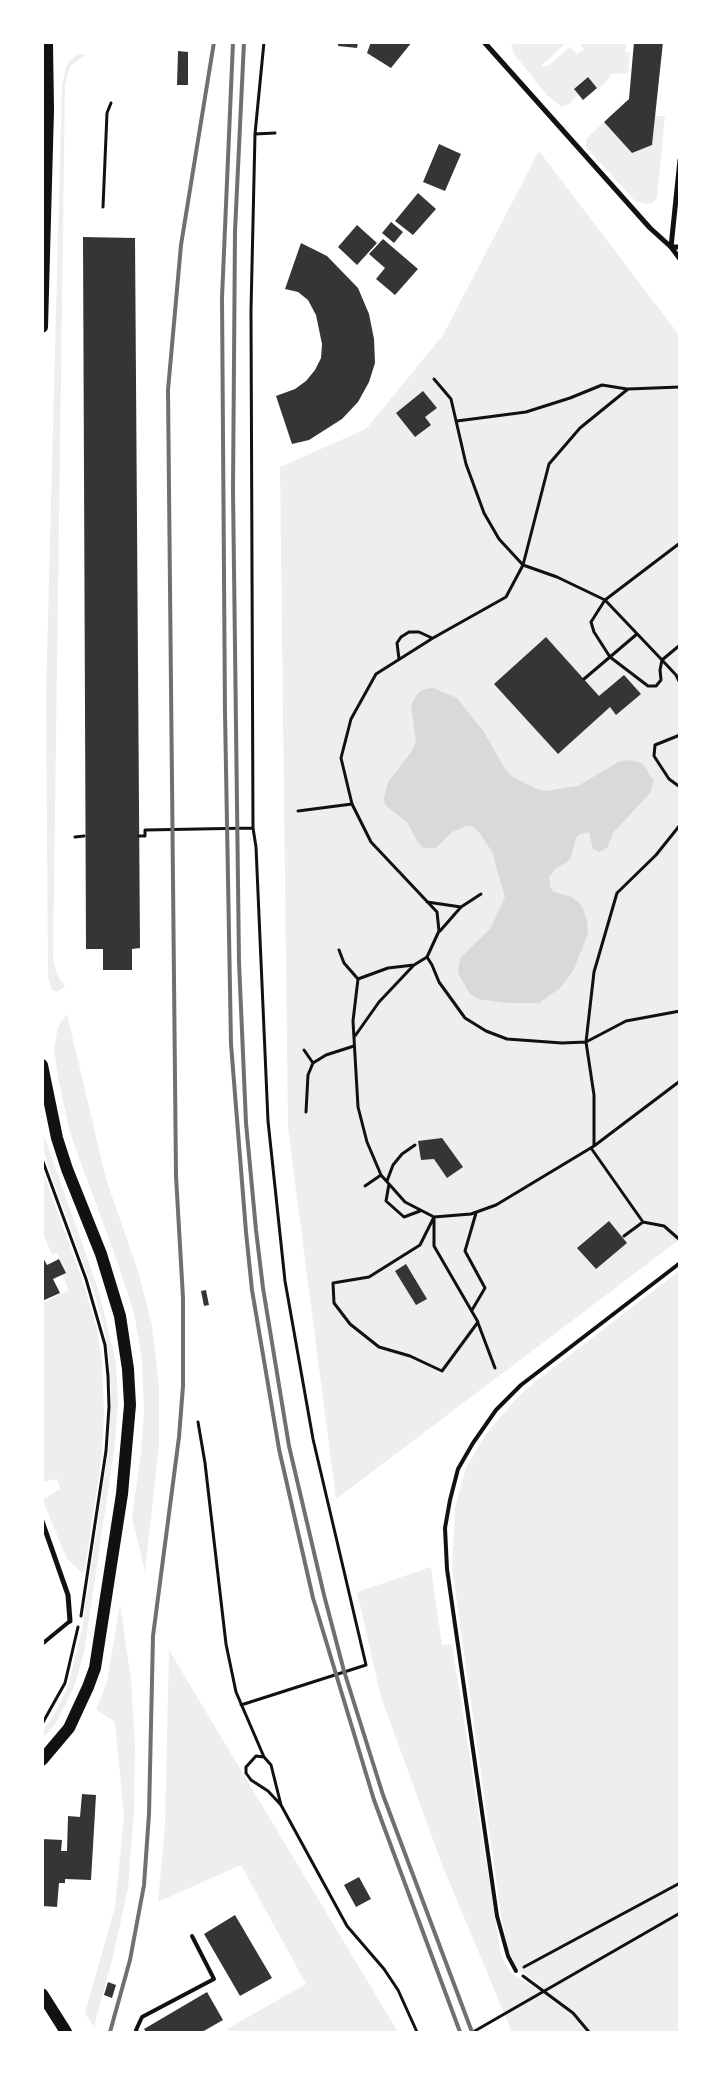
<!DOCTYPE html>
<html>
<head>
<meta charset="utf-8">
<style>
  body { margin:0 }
  #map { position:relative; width:722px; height:2075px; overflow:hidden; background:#fff; font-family:"PT Serif",serif }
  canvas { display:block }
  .frame { position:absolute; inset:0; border:44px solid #fff; pointer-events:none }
</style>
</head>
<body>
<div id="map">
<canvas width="722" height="2075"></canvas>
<div class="frame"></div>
</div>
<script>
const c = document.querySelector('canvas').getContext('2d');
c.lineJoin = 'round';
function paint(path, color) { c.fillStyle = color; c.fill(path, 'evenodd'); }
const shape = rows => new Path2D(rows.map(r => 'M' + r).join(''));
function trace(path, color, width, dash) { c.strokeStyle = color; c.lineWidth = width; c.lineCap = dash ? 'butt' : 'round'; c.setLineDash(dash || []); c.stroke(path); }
const green = shape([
  [513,43,566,43,541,66,548,66,570,47,577,54,584,49,579,43,627,43,625,52,630,53,628,73,611,74,610,78,598,89,587,77,574,89,578,94,569,104,562,107,547,95,514,54,511,46],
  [80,54,86,55,70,66,65,85,53,960,57,975,65,986,57,992,52,990,48,977,46,693,62,85,66,67,71,59],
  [655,116,665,116,657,198,652,203,647,204,635,201,586,147,586,139,604,122,632,153,652,145],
  [539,151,679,335,679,1240,336,1499,288,1128,280,467,366,429,443,335],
  [67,1014,106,1179,138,1271,152,1325,159,1385,159,1445,145,1572,132,1517,141,1453,144,1411,142,1361,134,1313,118,1264,70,1133,59,1083,54,1049,58,1027],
  [42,1130,99,1291,116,1363,118,1402,115,1444,84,1653,74,1687,57,1721,43,1739,43,1731,55,1713,68,1687,82,1629,109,1446,111,1391,109,1360,103,1324,94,1293,50,1172,43,1148],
  [42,1169,84,1285,97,1329,102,1362,104,1413,102,1454,84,1575,67,1559,43,1501,43,1499,60,1489,57,1479,43,1482,43,1303,69,1290,59,1268,63,1266,57,1253,52,1255,43,1234],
  [679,1271,679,2032,512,2032,443,1867,381,1697,357,1592,431,1567,442,1645,452,1644,501,1955,507,1967,514,1975,538,1990,537,1982,517,1969,508,1949,501,1914,452,1568,455,1507,466,1468,486,1434,516,1399,535,1382],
  [120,1604,131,1680,135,1745,134,1810,128,1888,114,1953,94,2027,85,2013,115,1907,124,1817,115,1722,96,1709,107,1682],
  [169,1650,398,2032,229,2032,227,2029,306,1984,241,1865,158,1902,165,1825]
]);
const water = shape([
  [433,688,457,698,484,732,505,769,513,777,537,789,546,791,578,786,620,761,628,760,642,763,654,781,650,793,613,833,607,848,599,852,593,849,589,832,580,834,576,838,571,857,567,862,556,868,549,877,550,887,554,892,572,897,581,905,587,919,588,934,573,971,560,988,539,1003,507,1003,478,999,470,994,459,975,458,969,461,957,490,929,505,897,492,852,479,832,472,826,466,826,452,832,436,848,424,848,418,843,407,822,385,805,384,798,388,782,412,751,416,742,411,705,418,693,425,689]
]);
const building = shape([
  [338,42,358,42,357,48,338,46],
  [371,42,412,42,391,68,367,53],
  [634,42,663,42,652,145,632,153,604,122,629,99],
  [178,51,188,52,188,85,177,85],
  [588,77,597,88,583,100,574,89],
  [439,144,461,154,445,191,423,182],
  [418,193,436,209,413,235,395,221],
  [391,222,403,232,394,243,382,233],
  [357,225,377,243,357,265,338,247],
  [83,237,135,238,140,948,132,949,132,970,103,970,103,949,86,949],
  [383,239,418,269,395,295,376,279,385,268,369,254],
  [301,243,327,256,358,288,369,314,374,339,375,363,369,382,358,402,342,419,309,440,292,444,276,396,295,389,306,381,315,370,321,358,322,344,316,315,308,300,298,292,285,289],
  [423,391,437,408,425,417,431,425,415,437,396,413],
  [546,637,599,696,624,675,641,694,616,715,610,707,558,754,494,684],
  [442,1138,463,1167,447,1178,434,1159,421,1160,418,1141],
  [609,1221,627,1243,596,1269,577,1248],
  [42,1256,47,1265,59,1259,66,1273,53,1279,60,1293,42,1301],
  [406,1264,427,1299,416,1305,395,1271],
  [206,1290,209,1305,204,1306,201,1291],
  [82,1794,96,1795,91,1880,65,1879,65,1883,59,1883,57,1907,42,1906,42,1839,62,1840,61,1851,67,1851,68,1816,80,1817],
  [359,1877,371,1899,356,1907,344,1885],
  [235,1915,272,1978,240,1996,204,1934],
  [108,1982,116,1985,112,1998,104,1995],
  [207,1992,223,2020,202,2032,146,2032,144,2029]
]);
const path = shape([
  [255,134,275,133],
  [103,207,107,113,111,103],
  [434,379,451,399,466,464,484,513,499,539,523,565,557,577,605,600,591,622,594,632,610,657,648,686,656,686,661,680,660,670,662,660],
  [680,387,628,389,580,428,549,464,523,565,506,597,433,638,376,674,351,719,341,758,352,804,371,842,437,912,439,931,427,957,414,965,388,968,358,979,353,1021,358,1107,367,1142,381,1175,405,1202,434,1217,471,1214,496,1205,594,1146,680,1081],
  [457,421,526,412,570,398,602,385,627,389],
  [680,543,605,600,662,660,680,645],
  [399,659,397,643,401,637,409,632,419,632,432,638],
  [662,660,676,675,680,683],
  [584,679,637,634],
  [680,735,655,745,654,756,669,779,680,787],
  [298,811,352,804],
  [139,836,145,836,145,830,253,828,251,310,255,134,264,42],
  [75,837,84,836],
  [427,902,461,907,440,931],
  [461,907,481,894],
  [339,950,344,963,358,979],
  [427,957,432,965,439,982,465,1018,486,1031,507,1039,562,1043,586,1042,626,1021,680,1011],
  [355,1036,379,1002,413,966],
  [304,1050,313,1063],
  [306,1112,308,1075,313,1063,326,1055,354,1046],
  [594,1146,594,1095,586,1042,594,972,617,893,656,855,680,825],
  [591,1148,643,1222,624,1236],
  [42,1159,86,1279,105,1345,108,1376,109,1407,106,1451,81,1616],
  [387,1181,393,1165,402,1154,415,1145],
  [389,1184,386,1201,404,1217,420,1211],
  [365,1186,381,1175],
  [434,1217,434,1246,478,1322,442,1371,410,1356,379,1347,350,1324,334,1303,333,1283,369,1277,420,1245,434,1217],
  [643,1222,664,1226,680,1240],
  [472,1310,485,1288,465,1251,476,1213],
  [478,1323,495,1368],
  [198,1422,205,1463,226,1644,236,1692,264,1757],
  [241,1705,366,1665,313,1439,285,1281,268,1121,256,847,253,828],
  [42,1724,65,1683,78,1627],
  [281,1805,271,1765,264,1757,256,1756,246,1767,246,1773,251,1780,268,1791,281,1805,347,1926,384,1969,398,1990,417,2032],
  [524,1967,680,1883],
  [523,1976,573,2013,589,2032],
  [473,2032,680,1913]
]);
const service = shape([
  [42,1644,70,1621],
  [516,1971,508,1956,497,1916,447,1569,445,1528,450,1500,458,1469,473,1443,496,1410,521,1385,680,1263],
  [137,2032,136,2030,142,2017,214,1979,192,1936]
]);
const minor = shape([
  [484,42,650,228,671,247,680,259],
  [671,247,680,160],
  [671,247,680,247],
  [42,1521,68,1595,70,1621]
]);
const primary = shape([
  [42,327,48,110,47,42],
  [42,1065,57,1138,67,1169,101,1254,120,1316,128,1369,130,1405,122,1494,95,1668,88,1687,69,1728,42,1760],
  [42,1994,66,2032]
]);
const rail = shape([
  [233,42,222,298,225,713,231,1044,246,1232,252,1290,279,1449,313,1598,374,1800,460,2032],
  [244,42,235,231,233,490,239,962,246,1123,256,1230,263,1288,289,1446,324,1595,344,1671,383,1795,472,2032],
  [110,2032,130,1960,144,1885,149,1814,153,1636,179,1437,183,1386,183,1298,176,1176,168,390,181,245,214,42]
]);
paint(green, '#eee');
paint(water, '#d9d9d9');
paint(building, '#353535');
trace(path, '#111', 3);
trace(service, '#111', 4);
trace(minor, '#111', 5);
trace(primary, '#111', 12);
trace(rail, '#707070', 4);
</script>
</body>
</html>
